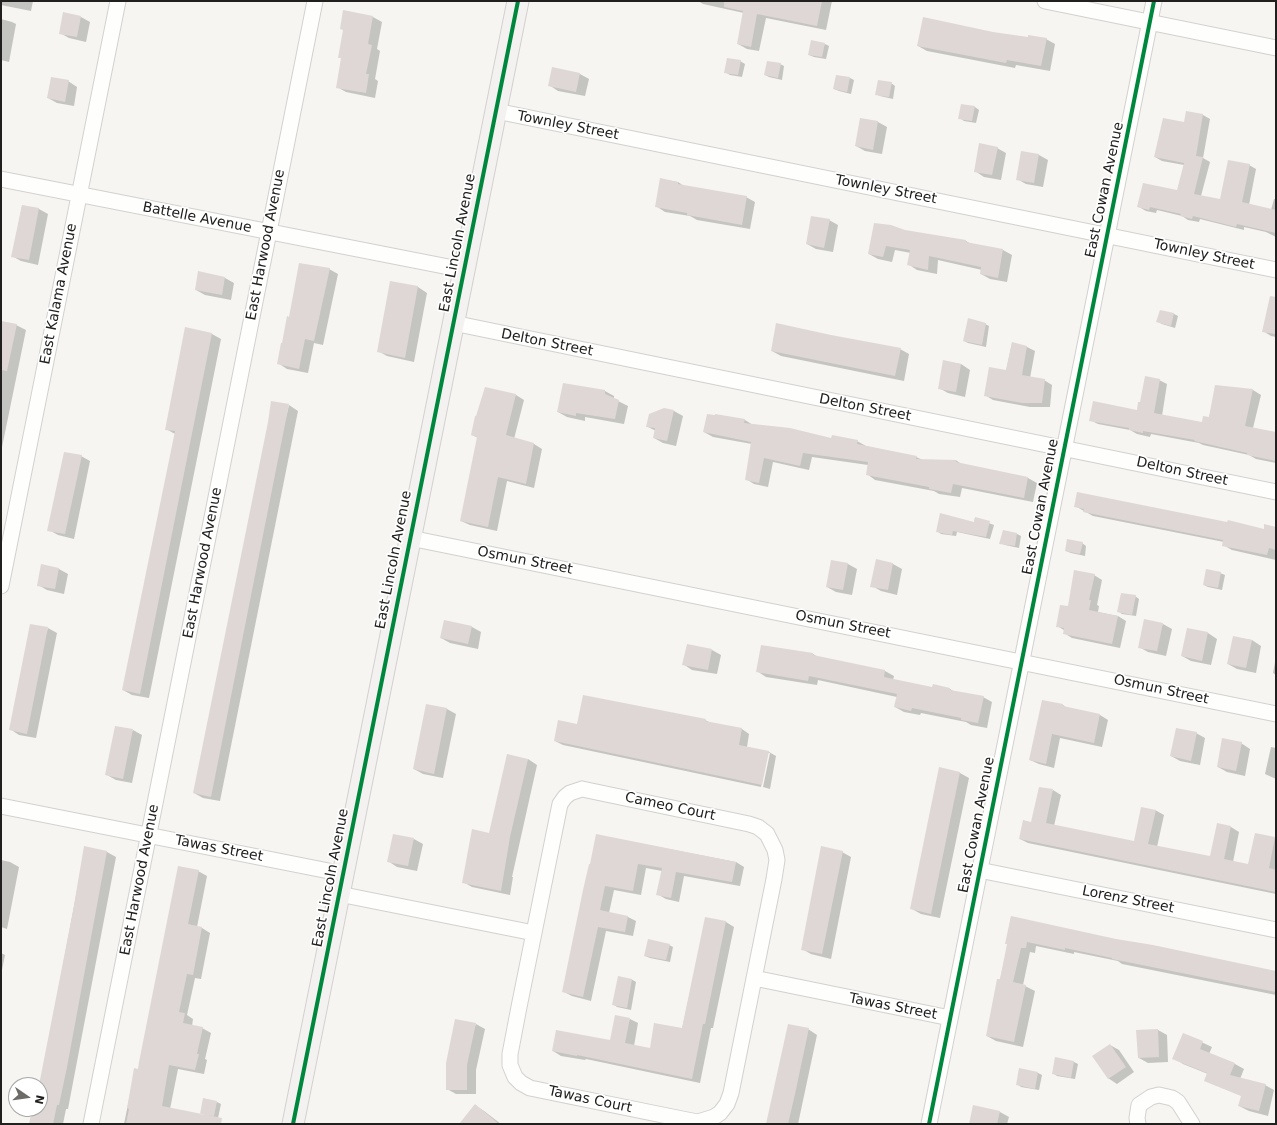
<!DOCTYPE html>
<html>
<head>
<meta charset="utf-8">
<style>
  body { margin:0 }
  #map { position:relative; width:1277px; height:1125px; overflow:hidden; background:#f6f5f2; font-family:"DejaVu Sans",sans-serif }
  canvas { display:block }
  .frame { position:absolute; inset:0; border:2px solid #21201e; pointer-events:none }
  .north { position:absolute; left:8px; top:1077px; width:40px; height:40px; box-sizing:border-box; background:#fff; border:1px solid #a6a6a5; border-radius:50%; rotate:103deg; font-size:11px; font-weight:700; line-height:16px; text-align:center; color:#21201e }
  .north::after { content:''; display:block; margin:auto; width:14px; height:18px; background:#6c6b68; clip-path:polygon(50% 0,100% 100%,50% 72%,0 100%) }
</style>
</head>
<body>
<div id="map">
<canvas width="1277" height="1125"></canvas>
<div class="frame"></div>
<div class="north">N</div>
</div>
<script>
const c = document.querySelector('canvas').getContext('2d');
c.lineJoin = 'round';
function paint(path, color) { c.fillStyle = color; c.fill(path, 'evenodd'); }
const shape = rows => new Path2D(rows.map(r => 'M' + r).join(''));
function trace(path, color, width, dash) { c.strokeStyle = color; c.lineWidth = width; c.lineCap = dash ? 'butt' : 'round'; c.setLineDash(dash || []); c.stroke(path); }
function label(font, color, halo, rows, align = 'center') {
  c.font = font + ' "DejaVu Sans",sans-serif'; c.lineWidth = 3.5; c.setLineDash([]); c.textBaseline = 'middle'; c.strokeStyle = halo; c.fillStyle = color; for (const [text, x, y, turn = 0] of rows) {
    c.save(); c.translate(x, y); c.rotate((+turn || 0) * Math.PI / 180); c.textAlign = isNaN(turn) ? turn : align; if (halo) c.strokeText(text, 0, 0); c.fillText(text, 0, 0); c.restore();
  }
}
const shadow = shape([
  [1,1,33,1,31,11,1,5],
  [698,1,832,1,826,30,766,18,759,51,747,49,738,44,744,13,703,4],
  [344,12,373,17,382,22,377,49,380,51,375,79,378,81,375,98,346,92,337,87,342,59,344,30],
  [81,17,90,22,86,42,69,38,60,33],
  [1,19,12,22,16,24,9,62,1,60],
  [993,33,1029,38,1046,39,1055,44,1050,71,1016,65,1015,68,927,51,918,46],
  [825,44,829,46,826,59,814,57,809,55],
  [740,61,745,64,742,77,730,75,725,72],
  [780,64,784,66,782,80,769,77,765,75],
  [580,74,589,79,585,96,558,91,549,85],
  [850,78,854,80,851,94,839,91,834,89],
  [68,81,77,87,74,106,57,103,48,98],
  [891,83,895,86,893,99,880,96,876,94],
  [962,105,975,107,979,110,976,123,964,121,960,118],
  [1187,112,1203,115,1210,119,1203,158,1210,162,1201,196,1221,201,1249,165,1256,169,1249,205,1271,210,1274,199,1276,199,1276,237,1266,232,1244,227,1244,230,1200,219,1199,222,1188,220,1182,216,1157,210,1156,213,1146,211,1139,207,1178,191,1184,165,1162,161,1155,157,1185,123],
  [861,119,878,122,887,127,882,154,865,151,856,146],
  [997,148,1006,153,1001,180,984,177,975,171],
  [1022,152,1039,155,1048,160,1043,187,1026,184,1017,179],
  [661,179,678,182,684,186,746,197,755,202,750,229,697,220,690,216,665,212,656,206],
  [22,206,39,209,48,214,38,265,21,261,12,256],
  [829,220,838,225,833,252,816,249,807,244],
  [905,231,966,241,971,244,1003,250,1012,255,1007,282,990,279,981,274,982,270,938,260,937,274,917,270,908,264,911,253,895,250,892,262,878,259,869,254],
  [329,269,338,274,323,345,314,343,308,373,287,369,278,363,289,318],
  [199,272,225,278,234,283,231,300,205,295,196,290],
  [391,282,418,287,427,293,414,362,387,356,378,351],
  [1160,311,1174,314,1178,316,1175,328,1162,324,1158,322],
  [1276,313,1276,337,1271,336,1263,331],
  [1,322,16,325,26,330,1,452],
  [985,324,989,326,986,347,968,343,964,341],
  [186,329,212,334,221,339,149,698,132,695,123,690,175,434,166,429],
  [830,336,900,349,909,354,904,381,781,356,772,351],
  [1012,343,1027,347,1035,351,1030,378,1044,380,1052,385,1050,407,1030,407,993,400,985,395,1006,371],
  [944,361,961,364,970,370,965,397,948,393,939,388],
  [1159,380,1167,384,1162,416,1203,423,1209,418,1216,386,1253,390,1261,395,1253,428,1276,433,1276,463,1256,459,1249,455,1203,445,1199,443,1151,434,1150,437,1137,434,1130,430,1098,424,1090,420,1138,412,1141,403],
  [564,384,605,391,614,396,614,399,628,406,624,424,585,417,585,421,567,417,558,412],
  [516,395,524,400,514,439,534,444,542,449,534,488,507,481,497,531,470,525,461,521,478,438,472,435],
  [289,405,298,411,220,801,203,798,194,793],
  [665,409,674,411,683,416,676,446,663,443,654,438,656,431,648,427],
  [745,420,753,425,832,439,857,441,866,446,916,457,923,460,957,461,963,465,1028,478,1037,483,1033,502,962,488,960,497,939,494,934,491,875,480,867,474,868,465,812,457,809,470,773,462,768,487,754,484,746,479,752,444,713,437,704,432],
  [81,456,90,461,74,539,58,535,49,530],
  [1075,506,1264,530,1276,528,1276,560,1232,550,1223,545,1224,542,1093,516],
  [975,518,994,525,990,539,957,532,956,536,941,534,937,531,974,523],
  [1003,531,1017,534,1021,536,1019,548,1005,545,1001,543],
  [1082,543,1086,546,1085,556,1071,553,1066,551],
  [832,561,848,564,857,569,852,595,836,592,827,587],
  [877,561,893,564,902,569,897,595,881,591,872,586],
  [42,565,59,569,68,574,64,594,47,590,38,585],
  [1220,573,1225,575,1222,590,1208,587,1204,585],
  [1094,575,1102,580,1097,605,1099,606,1098,612,1118,616,1126,621,1120,648,1072,638,1064,633,1064,630,1057,626],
  [1135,596,1139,599,1136,616,1122,614,1118,611],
  [445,621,472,627,481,632,478,649,450,643,441,638],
  [1163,624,1172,629,1166,656,1148,652,1139,647],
  [48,628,57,633,36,738,19,735,10,729],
  [1188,629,1208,633,1217,639,1211,665,1191,661,1182,656],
  [1234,637,1252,640,1261,646,1256,673,1237,669,1228,664],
  [762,646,813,654,818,657,885,671,894,676,893,680,933,688,950,689,955,692,983,697,992,702,987,728,971,725,966,722,921,713,920,715,904,712,895,707,897,697,818,680,817,685,766,677,757,671],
  [712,650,721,655,717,674,692,670,683,664],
  [1276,657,1276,675,1273,673],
  [427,705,447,709,456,714,443,778,423,774,414,769],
  [1063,705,1067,708,1100,715,1108,720,1102,747,1060,738,1054,768,1039,764,1030,760],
  [705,720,711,723,742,729,749,734,747,747,769,752,776,756,770,789,763,787,770,753,768,753,761,787,563,745,555,741,578,725],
  [133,730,142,735,132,783,116,780,107,775],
  [1196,733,1205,738,1200,765,1180,761,1171,756],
  [1241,743,1250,749,1245,776,1227,772,1218,767],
  [1271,747,1276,748,1276,779,1265,774],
  [528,759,537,765,512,877,513,877,510,895,472,887,463,882,490,834],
  [940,769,960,773,969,778,940,918,921,914,912,909],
  [1053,790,1061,795,1054,826,1135,842,1155,810,1164,815,1157,847,1211,857,1218,824,1231,827,1239,832,1233,862,1249,865,1256,834,1275,838,1276,839,1276,894,1028,843,1020,839],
  [597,835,736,862,744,867,740,886,684,876,679,902,666,899,657,894,662,871,646,868,641,895,614,890,609,913,628,917,636,921,633,936,606,931,591,1001,572,996,564,992],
  [414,839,423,844,417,871,397,867,388,861],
  [85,848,107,852,116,857,75,1072,68,1109,66,1109,63,1124,30,1124,35,1109,40,1109,40,1086],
  [842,852,851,857,831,959,811,954,802,949],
  [1,860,10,862,19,867,7,929,1,927],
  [198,871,207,876,197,927,202,928,210,933,201,979,195,978,187,1015,193,1019,192,1026,202,1028,211,1033,205,1059,207,1060,204,1074,178,1069,170,1109,196,1124,124,1124,135,1070,138,1070],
  [1011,917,1116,940,1276,972,1276,995,1122,964,1118,961,1074,952,1074,954,1036,946,1035,953,1030,952,1023,985,1035,991,1023,1047,996,1041,987,1036,1008,945,1006,943],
  [706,918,726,922,734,927,713,1028,711,1028,700,1083,586,1059,585,1060,561,1056,553,1051,611,1041,630,1019,638,1023,634,1046,651,1049,682,1029],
  [669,945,673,947,670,962,650,958,645,956],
  [1,953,5,955,1,975],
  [631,979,636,982,631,1010,617,1007,613,1004],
  [476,1024,485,1029,476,1070,476,1094,456,1094,447,1089],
  [808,1029,817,1035,798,1124,767,1124],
  [1158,1030,1167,1035,1168,1062,1148,1063,1139,1058],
  [1184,1034,1212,1047,1209,1054,1235,1064,1244,1069,1240,1079,1265,1085,1274,1090,1268,1116,1249,1111,1239,1106,1242,1096,1215,1085,1206,1080,1208,1074,1183,1064,1174,1058],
  [1110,1045,1119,1050,1134,1072,1117,1084,1108,1078],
  [1074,1062,1078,1064,1075,1079,1057,1076,1053,1073],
  [1020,1069,1038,1073,1042,1075,1039,1090,1021,1087,1017,1084],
  [217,1102,221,1104,218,1118,205,1115],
  [475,1105,484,1111,501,1124,467,1124],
  [1000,1112,1009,1117,1007,1124,970,1124]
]);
const building = shape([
  [724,1,822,1,817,26,757,14,751,47,737,44,743,11,724,7],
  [343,10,373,16,368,44,372,45,366,74,369,74,366,93,336,88,341,58,338,58,343,30,340,29],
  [63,12,81,16,77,37,59,34],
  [923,17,993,32,1028,37,1028,35,1047,38,1041,66,1007,60,1006,63,917,46],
  [811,40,825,43,822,57,808,55],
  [727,58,741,60,738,75,724,73],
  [767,61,781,63,778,78,764,75],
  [552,67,580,73,576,92,548,86],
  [836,75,850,77,847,92,833,89],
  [51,77,69,80,65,102,47,98],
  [878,80,892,82,889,97,875,95],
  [961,104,975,106,972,121,958,119],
  [1186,111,1203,114,1196,156,1203,157,1194,194,1220,199,1228,160,1250,164,1242,202,1276,210,1276,233,1237,224,1236,227,1193,216,1192,219,1180,216,1181,214,1150,207,1149,210,1137,207,1143,183,1177,190,1184,163,1154,157,1163,118,1184,122],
  [860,118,878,121,873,150,855,146],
  [979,143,998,147,992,175,974,172],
  [1021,151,1039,154,1034,183,1016,180],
  [660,178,678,182,678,184,747,196,742,225,687,215,687,213,655,207],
  [22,205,39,208,29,260,11,257],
  [811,216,830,219,824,248,806,244],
  [874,223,891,225,905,230,966,240,966,242,971,243,1003,249,998,278,980,274,981,267,929,256,928,270,907,265,910,250,886,246,883,257,868,254],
  [299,263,330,268,314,341,305,339,299,369,277,364,281,343,282,343,287,316,289,317],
  [198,271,225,277,222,295,195,290],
  [390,281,418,286,405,358,377,352],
  [1270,296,1276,297,1276,334,1262,332],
  [1160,310,1174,313,1171,326,1156,322],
  [968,318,986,323,982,345,963,341],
  [1,321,17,324,7,371,1,370],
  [776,323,831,335,901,348,895,376,771,351],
  [185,327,212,333,140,694,122,690,175,431,165,430],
  [1012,342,1027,346,1022,375,1045,379,1042,403,1022,403,984,396,989,367,1006,370],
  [943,360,961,364,956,392,938,389],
  [1145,376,1160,379,1154,413,1202,422,1203,416,1209,417,1215,385,1253,389,1245,426,1276,432,1276,461,1247,455,1247,453,1194,441,1195,440,1143,431,1143,433,1129,430,1129,428,1089,421,1093,401,1137,410,1138,402,1140,402],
  [563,383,605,390,605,394,619,400,615,419,576,413,576,416,557,412],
  [485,387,516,394,506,435,534,443,526,484,498,477,488,527,460,521,477,437,471,435,475,416,476,416],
  [271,401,289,404,211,797,193,793,268,422],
  [664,408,674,410,667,441,653,438,655,428,646,427,649,414],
  [707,414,715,415,715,414,745,419,744,423,790,428,831,438,832,435,858,440,857,444,917,456,916,459,957,460,956,462,1028,477,1024,498,953,484,951,493,929,489,929,487,866,475,868,462,803,453,800,466,764,458,759,483,745,480,751,442,703,432],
  [64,452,82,455,65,534,47,531],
  [1077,492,1227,522,1228,520,1264,529,1264,524,1276,527,1276,550,1269,548,1267,555,1222,546,1223,540,1083,512,1084,509,1074,507],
  [940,513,974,522,975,517,990,521,986,537,953,531,952,535,936,532],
  [1003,530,1017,533,1015,546,999,544],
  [1067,539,1083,542,1080,554,1065,551],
  [876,559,893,563,888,590,870,587],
  [831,560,848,563,843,590,826,587],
  [41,564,59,568,55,589,37,586],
  [1206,569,1221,572,1218,588,1203,585],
  [1074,570,1095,574,1089,600,1091,600,1089,610,1118,616,1112,644,1063,634,1064,628,1056,627,1060,605,1068,606],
  [1121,593,1136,595,1132,615,1117,612],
  [1144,619,1163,623,1157,651,1138,648],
  [444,620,472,626,468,644,440,638],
  [30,624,48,627,27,734,9,730],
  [1187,628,1208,632,1202,661,1181,656],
  [1233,636,1252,640,1246,668,1227,664],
  [687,644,712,649,708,670,682,665],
  [761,645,813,653,813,655,885,670,884,677,932,687,933,684,950,688,950,690,984,696,978,723,961,720,961,718,912,708,911,711,894,707,897,694,809,676,808,681,756,672],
  [583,695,706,719,705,721,742,728,739,745,769,751,762,785,554,741,558,720,577,724],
  [1042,700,1063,704,1063,706,1100,714,1094,743,1052,734,1046,764,1029,760],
  [426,704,447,708,434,774,413,769],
  [115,726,133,729,123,779,105,775],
  [1176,728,1197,732,1191,761,1170,756],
  [1222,738,1242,742,1236,771,1217,767],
  [507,754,528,759,510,837,501,891,462,883,472,829,489,833],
  [939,767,960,772,931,914,910,909],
  [1039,787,1053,789,1046,823,1134,841,1141,807,1156,810,1148,844,1210,856,1217,823,1231,826,1224,859,1248,864,1255,833,1275,837,1269,868,1276,870,1276,892,1019,839,1023,820,1031,822],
  [393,834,414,838,408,866,387,862],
  [596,834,736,862,732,882,676,872,671,898,656,895,662,868,638,864,633,891,605,886,600,910,628,916,625,932,598,927,583,997,562,992,583,890,589,864,590,864],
  [84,846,107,851,67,1067,59,1105,57,1105,53,1124,29,1124,32,1110,40,1109,40,1085,39,1085,73,911],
  [821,846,843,851,822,954,801,950],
  [178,866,199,870,188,924,202,927,193,975,187,974,179,1012,185,1013,183,1023,203,1027,197,1054,199,1054,195,1070,169,1065,162,1106,222,1118,221,1124,126,1124,129,1109,127,1108,132,1080,134,1068,138,1069,139,1062],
  [1011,916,1116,939,1153,945,1276,971,1276,992,1112,959,1112,958,1065,948,1065,950,1027,942,1026,948,1021,948,1013,982,1026,985,1014,1042,986,1036,997,979,1000,979,1007,944,1005,944],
  [705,917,726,921,705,1024,703,1024,692,1079,577,1055,577,1056,552,1051,556,1030,610,1040,615,1015,630,1018,625,1043,650,1048,654,1023,682,1028],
  [648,939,670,944,666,960,644,956],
  [618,976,632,979,627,1008,612,1005],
  [455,1019,476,1023,467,1065,467,1090,446,1090,446,1063],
  [788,1024,809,1028,795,1094,788,1124,766,1124],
  [1158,1029,1159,1057,1138,1058,1136,1030],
  [1183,1033,1203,1041,1200,1049,1235,1063,1230,1075,1266,1084,1259,1111,1238,1106,1241,1096,1204,1081,1207,1073,1172,1059],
  [1110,1044,1126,1067,1108,1079,1092,1056],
  [1055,1057,1074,1061,1071,1078,1052,1074],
  [1019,1068,1038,1072,1035,1089,1016,1085],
  [203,1098,217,1101,214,1116,200,1114],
  [475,1104,499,1124,459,1124],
  [973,1105,1000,1111,997,1124,969,1124]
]);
const street = shape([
  [1045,1,1276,48],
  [496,111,1276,270],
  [1,179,464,270],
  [453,323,1276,492],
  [410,538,1276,714],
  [1,586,118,1],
  [582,789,749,824,758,827,767,834,775,850,777,860,774,879,731,1093,727,1104,720,1113,714,1117,698,1122,687,1120,530,1088,521,1083,515,1077,510,1065,510,1054,519,1007,560,804,565,797,570,793,582,789],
  [1,806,344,874],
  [979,870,1276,930],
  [339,894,534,933],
  [754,978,950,1018],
  [91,1124,315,1],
  [929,1124,1154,1],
  [1138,1124,1137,1118,1139,1105,1151,1097,1159,1095,1172,1098,1178,1102,1192,1124]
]);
const secondary = shape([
  [293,1124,518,1]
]);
const cycleway = shape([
  [293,1124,518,1],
  [929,1124,1154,1]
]);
const streetNames = [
  ["Townley Street",568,126,11],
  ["Townley Street",886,190,11],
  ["East Cowan Avenue",1105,190,-78],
  ["Battelle Avenue",197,218,11],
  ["East Lincoln Avenue",458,243,-79],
  ["East Harwood Avenue",266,245,-79],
  ["Townley Street",1204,255,12],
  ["East Kalama Avenue",59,294,-79],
  ["Delton Street",547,343,11],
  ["Delton Street",865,408,11],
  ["Delton Street",1182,472,12],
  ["East Cowan Avenue",1041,507,-79],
  ["East Lincoln Avenue",394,560,-79],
  ["Osmun Street",525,561,11],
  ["East Harwood Avenue",203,563,-79],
  ["Osmun Street",843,625,11],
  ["Osmun Street",1161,690,12],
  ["Cameo Court",670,807,12],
  ["East Cowan Avenue",977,825,-79],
  ["Tawas Street",219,849,11],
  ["East Lincoln Avenue",331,878,-79],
  ["East Harwood Avenue",140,880,-79],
  ["Lorenz Street",1128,900,11],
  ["Tawas Street",893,1007,11],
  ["Tawas Court",590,1100,12]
];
paint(shadow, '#0003');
paint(building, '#ded7d5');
trace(street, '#d2d1cf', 17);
trace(secondary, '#d2d1cf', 23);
trace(street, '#fefefd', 15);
trace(secondary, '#f4f2f0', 21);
trace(cycleway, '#00873e', 4);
label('14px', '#21201e', '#fff', streetNames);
</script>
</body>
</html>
